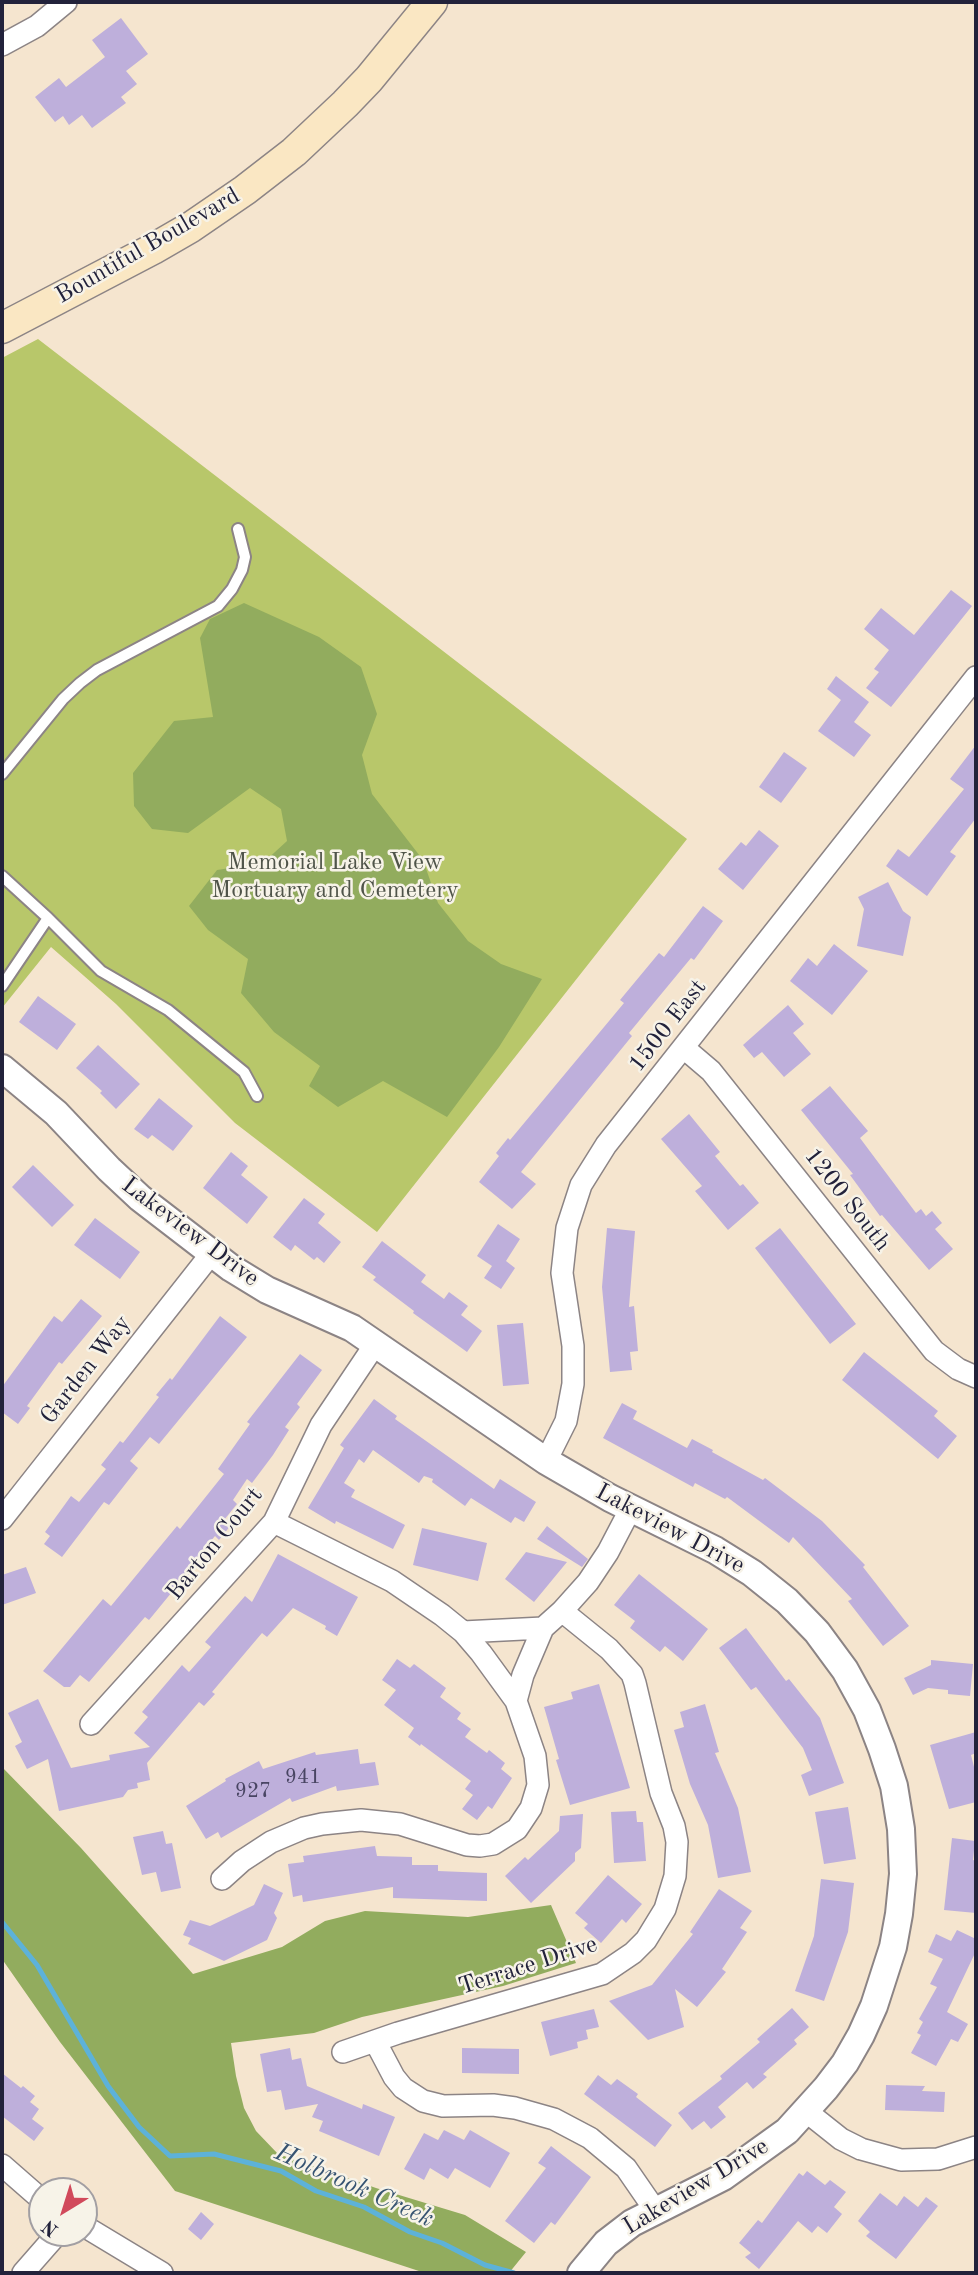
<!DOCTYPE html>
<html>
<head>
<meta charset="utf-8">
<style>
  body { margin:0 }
  #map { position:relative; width:978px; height:2275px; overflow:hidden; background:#f5e5cf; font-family:"Old Standard TT",serif }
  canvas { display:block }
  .frame { position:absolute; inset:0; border:4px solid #22223b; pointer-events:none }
  .north { position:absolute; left:28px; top:2177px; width:70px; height:70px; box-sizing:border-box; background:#f7f3e8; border:2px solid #a29fa3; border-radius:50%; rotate:218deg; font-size:19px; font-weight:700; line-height:28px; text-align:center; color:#22223b }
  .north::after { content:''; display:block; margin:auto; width:24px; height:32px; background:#d1495b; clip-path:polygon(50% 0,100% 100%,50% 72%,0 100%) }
</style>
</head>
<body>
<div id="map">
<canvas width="978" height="2275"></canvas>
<div class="frame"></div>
<div class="north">N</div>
</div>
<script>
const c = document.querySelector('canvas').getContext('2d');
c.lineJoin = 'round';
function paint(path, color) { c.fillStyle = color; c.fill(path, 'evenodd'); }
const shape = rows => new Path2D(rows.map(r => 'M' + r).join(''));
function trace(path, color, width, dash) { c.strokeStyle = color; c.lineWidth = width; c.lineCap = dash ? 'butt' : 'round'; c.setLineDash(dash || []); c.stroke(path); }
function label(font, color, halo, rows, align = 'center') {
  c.font = font + ' "Old Standard TT",serif'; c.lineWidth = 5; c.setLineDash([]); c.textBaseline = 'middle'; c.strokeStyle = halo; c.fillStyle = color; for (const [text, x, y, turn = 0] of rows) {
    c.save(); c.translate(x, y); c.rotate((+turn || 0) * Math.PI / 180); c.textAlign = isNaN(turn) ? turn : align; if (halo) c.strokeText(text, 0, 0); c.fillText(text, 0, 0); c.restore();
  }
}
const green = shape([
  [38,339,687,839,377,1232,235,1123,116,1004,51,947,2,1008,2,358]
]);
const forest = shape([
  [244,603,319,637,361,667,377,714,362,755,372,794,423,860,438,903,468,941,501,964,542,979,499,1047,447,1117,383,1081,338,1107,309,1086,320,1066,274,1032,241,993,248,959,208,930,189,906,217,870,263,863,287,841,281,809,250,788,188,833,152,829,134,806,133,773,174,721,213,717,200,638,210,619],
  [2,1767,81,1848,193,1974,282,1947,325,1921,365,1911,468,1917,551,1905,576,1963,503,1986,362,2017,314,2033,231,2043,236,2076,244,2108,256,2131,278,2154,376,2188,465,2215,526,2252,509,2273,425,2273,175,2191,60,2042,2,1959]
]);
const stream = shape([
  [2,1922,37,1965,108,2086,139,2127,170,2156,214,2154,281,2171,316,2191,364,2207,410,2232,442,2243,485,2265,514,2273]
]);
const building = shape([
  [121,18,148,54,126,71,137,84,121,97,126,103,92,128,82,115,69,125,63,116,55,122,35,97,59,78,66,87,105,57,92,40],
  [951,590,972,606,891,707,866,688,879,672,874,669,889,650,864,629,881,608,914,635],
  [836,676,869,702,854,722,871,735,854,757,818,731,841,700,827,689],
  [976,745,976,818,950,852,956,856,927,896,886,866,898,849,909,857,964,789,950,779],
  [784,752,807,768,781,803,759,787],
  [759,830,779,846,743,890,718,869,741,842,746,846],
  [888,882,903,911,911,917,903,956,857,946,864,909,858,897],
  [703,906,723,921,694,960,691,958,629,1033,632,1036,521,1172,536,1184,512,1209,479,1182,499,1156,496,1153,508,1138,510,1140,624,1003,620,1000,659,953,664,957],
  [834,944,868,971,832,1015,790,981,808,958,817,966],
  [38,996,76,1024,57,1050,19,1022],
  [788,1005,804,1024,793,1033,811,1054,784,1077,762,1052,754,1058,743,1045],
  [98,1045,140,1084,116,1109,100,1093,102,1091,76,1068],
  [830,1086,868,1131,860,1138,916,1213,921,1209,926,1216,932,1211,942,1223,935,1229,953,1249,929,1270,882,1215,880,1216,850,1175,853,1174,801,1110],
  [159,1098,193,1126,173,1151,152,1135,148,1139,134,1129],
  [689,1114,720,1152,715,1156,740,1186,743,1184,759,1203,728,1230,695,1191,702,1186,661,1139],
  [231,1152,248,1166,241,1175,268,1197,247,1224,203,1188],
  [33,1165,74,1205,52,1227,12,1187],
  [304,1198,325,1214,318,1223,341,1242,324,1263,317,1257,314,1260,295,1245,291,1251,273,1237],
  [95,1218,140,1252,120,1279,74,1245],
  [498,1224,520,1239,506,1261,515,1268,501,1289,484,1278,492,1266,477,1256],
  [607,1228,635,1231,629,1307,634,1306,638,1351,630,1352,632,1370,610,1372,602,1287],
  [780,1228,856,1324,830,1344,755,1248],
  [382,1241,426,1275,421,1282,444,1299,449,1292,468,1306,461,1315,482,1331,467,1352,413,1313,414,1311,373,1280,376,1277,362,1267],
  [81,1299,102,1316,62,1364,59,1362,27,1406,30,1408,18,1424,2,1412,2,1387,54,1316,62,1322],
  [220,1316,247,1337,159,1444,150,1437,130,1461,138,1468,109,1505,104,1502,62,1557,44,1544,50,1536,45,1532,71,1496,79,1502,106,1469,101,1465,120,1441,123,1443,159,1397,156,1395,170,1378,172,1380],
  [523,1323,529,1384,503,1386,497,1325],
  [864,1352,938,1411,934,1416,957,1436,938,1459,842,1380],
  [300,1354,322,1370,297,1404,300,1407,285,1427,289,1430,273,1455,252,1483,247,1479,233,1500,237,1504,224,1520,231,1525,219,1540,215,1536,190,1566,194,1569,183,1583,181,1581,149,1620,145,1617,89,1682,80,1675,70,1687,64,1687,43,1671,103,1599,111,1606,177,1526,180,1529,224,1474,218,1469,250,1424,247,1422],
  [374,1399,397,1416,395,1419,494,1489,500,1479,536,1502,524,1522,515,1517,511,1523,471,1498,465,1506,432,1482,433,1479,424,1476,419,1483,373,1450,364,1463,359,1459,344,1483,355,1490,351,1497,405,1525,393,1549,336,1521,335,1524,308,1508,344,1448,340,1445],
  [622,1403,637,1411,633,1419,687,1448,692,1439,713,1450,712,1452,763,1480,765,1478,822,1521,865,1565,863,1567,909,1626,883,1646,848,1601,852,1599,793,1537,789,1543,727,1497,725,1499,695,1483,693,1487,603,1438],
  [547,1526,588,1559,582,1567,537,1539],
  [422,1528,487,1543,478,1581,413,1565],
  [526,1552,567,1562,534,1602,505,1579],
  [278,1554,358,1597,337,1636,325,1629,326,1626,293,1608,267,1637,262,1633,212,1692,215,1694,204,1706,199,1702,147,1763,150,1780,137,1783,138,1788,128,1790,123,1797,59,1811,48,1759,27,1769,15,1746,22,1742,8,1713,38,1699,71,1768,110,1760,109,1755,150,1747,134,1733,148,1717,142,1712,182,1665,189,1672,211,1647,205,1642,245,1596,252,1602],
  [26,1567,36,1593,2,1605,2,1575],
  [639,1574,708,1629,683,1661,665,1646,660,1652,630,1628,635,1621,614,1605],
  [746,1628,786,1681,789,1679,820,1718,844,1783,809,1796,801,1775,812,1770,803,1748,756,1687,751,1690,719,1648],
  [397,1659,410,1668,414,1664,446,1688,440,1697,461,1713,457,1719,471,1729,465,1737,487,1753,489,1750,505,1763,501,1769,512,1778,492,1809,488,1806,477,1820,462,1809,473,1795,465,1789,471,1781,421,1744,420,1746,408,1737,414,1728,384,1705,396,1690,382,1680],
  [931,1660,973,1664,970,1696,948,1694,948,1690,928,1688,913,1695,904,1678,931,1665],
  [599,1684,630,1788,570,1805,556,1760,559,1759,544,1707,573,1699,571,1692],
  [705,1704,719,1752,715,1753,738,1808,751,1872,718,1878,708,1825,690,1784,674,1730,684,1727,680,1712],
  [976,1732,976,1753,971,1755,976,1775,976,1802,949,1809,930,1745],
  [358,1749,360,1764,375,1762,379,1785,337,1791,336,1786,292,1802,290,1798,221,1838,218,1832,206,1839,186,1806,226,1781,225,1779,259,1761,263,1769,315,1752,316,1755],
  [848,1807,856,1859,824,1864,815,1812],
  [636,1811,637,1822,643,1822,646,1861,614,1863,611,1812],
  [583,1814,581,1848,575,1853,575,1861,531,1903,505,1876,525,1857,528,1860,559,1831,560,1816],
  [163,1831,166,1844,172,1843,181,1888,161,1892,156,1872,142,1875,133,1837],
  [952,1838,975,1841,973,1860,976,1861,976,1913,944,1910],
  [375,1846,377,1856,412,1857,412,1865,438,1865,438,1871,487,1873,487,1901,393,1898,393,1887,303,1902,302,1895,293,1897,288,1864,304,1862,303,1856],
  [608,1875,642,1904,626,1923,622,1919,601,1943,584,1928,588,1924,575,1913],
  [821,1879,854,1883,848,1932,824,2001,795,1991,814,1936],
  [264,1884,283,1893,274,1913,277,1918,267,1940,224,1961,188,1944,191,1938,183,1935,190,1920,210,1926,254,1905],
  [719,1889,752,1911,740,1928,747,1932,722,1969,726,1972,697,2007,675,1989,684,2027,648,2040,609,2001,652,1985,693,1934,690,1932],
  [957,1930,976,1939,976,1951,947,2012,968,2024,958,2042,951,2039,936,2066,911,2053,921,2035,917,2033,923,2022,919,2019,937,1987,930,1984,943,1959,928,1952,936,1934,951,1941],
  [792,2008,809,2027,794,2040,797,2044,763,2074,767,2077,753,2089,747,2082,718,2107,726,2117,711,2129,704,2121,692,2130,678,2113,722,2079,720,2076,760,2042,757,2039],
  [594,2009,599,2027,586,2030,588,2039,577,2042,578,2048,550,2056,541,2022],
  [290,2048,292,2060,301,2058,307,2086,362,2109,363,2104,395,2117,379,2156,319,2131,323,2121,312,2117,318,2104,285,2110,281,2090,267,2092,260,2054],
  [462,2048,519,2049,519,2074,462,2073],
  [2,2073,21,2088,23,2086,35,2096,30,2102,39,2109,32,2119,44,2128,34,2141,2,2116],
  [598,2075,611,2085,617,2079,638,2094,636,2097,672,2125,655,2147,584,2094],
  [886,2085,925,2086,922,2091,945,2092,944,2112,885,2110],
  [444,2130,464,2140,470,2130,510,2153,490,2188,455,2168,448,2179,430,2168,424,2180,404,2169,424,2133,438,2140],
  [551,2146,591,2177,555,2225,551,2222,534,2243,505,2221,546,2168,538,2163],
  [807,2171,825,2185,830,2180,846,2192,834,2207,842,2214,827,2233,818,2226,812,2233,798,2221,759,2269,745,2257,751,2253,739,2243,758,2220,762,2223,799,2173,803,2176],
  [880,2193,897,2206,904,2196,918,2207,926,2197,938,2206,896,2259,866,2236,870,2232,858,2221],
  [201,2212,214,2224,201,2240,188,2229]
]);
const service = shape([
  [2,774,63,699,80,683,97,670,218,606,232,589,242,570,245,557,238,529],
  [2,876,48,918,101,971,168,1010,244,1072,257,1096],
  [2,986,48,918]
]);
const minor = shape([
  [2,45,37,26,66,2],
  [684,1048,711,1071,934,1351,958,1369,976,1377],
  [546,1461,566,1421,573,1384,573,1346,562,1273,567,1228,581,1185,606,1145,976,677],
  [2,1519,211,1254],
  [274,1522,392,1581,442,1615,463,1632,481,1653,516,1701],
  [463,1632,543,1628,562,1611,588,1582,608,1552,631,1508],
  [91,1724,274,1522,321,1425,376,1343],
  [222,1879,242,1861,271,1842,304,1828,322,1824,361,1820,400,1824,467,1845,480,1846,493,1844,517,1829,531,1808,538,1785,535,1756,516,1701,523,1675,543,1628],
  [375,2041,394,2077,403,2088,423,2101,443,2106,493,2105,515,2108,554,2119,590,2138,626,2168,655,2210],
  [343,2052,398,2033,602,1974,633,1953,646,1940,665,1909,675,1876,677,1842,674,1826,661,1793,635,1683,632,1674,609,1649,562,1611],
  [807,2112,841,2139,861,2149,901,2160,938,2159,976,2147],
  [2,2165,42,2200],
  [84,2226,162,2273],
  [23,2273,58,2233]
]);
const tertiary = shape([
  [2,1068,56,1113,109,1169,140,1198,231,1268,267,1290,352,1328,546,1461,610,1498,715,1550,752,1573,787,1601,817,1632,845,1670,867,1710,882,1749,894,1786,901,1829,903,1874,899,1914,893,1947,874,2006,861,2035,845,2063,826,2088,787,2131,723,2177,632,2223,606,2243,581,2273]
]);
const secondary = shape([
  [2,328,153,249,191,227,245,190,294,152,345,104,369,79,432,2]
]);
const numberNames = [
  ["941",303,1777],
  ["927",253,1791]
];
const streetNames = [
  ["Bountiful Boulevard",148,246,-30],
  ["1500 East",668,1026,-52],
  ["1200 South",847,1200,52],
  ["Lakeview Drive",190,1232,37],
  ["Garden Way",86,1370,-52],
  ["Lakeview Drive",670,1529,28],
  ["Barton Court",215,1544,-51],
  ["Terrace Drive",528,1966,-18],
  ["Lakeview Drive",696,2187,-31]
];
const parkNames = [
  ["Memorial Lake View",335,863],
  ["Mortuary and Cemetery",335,891]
];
const waterNames = [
  ["Holbrook Creek",354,2186,24]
];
paint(green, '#b8c76a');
paint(forest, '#92ac5e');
trace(stream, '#5db2d9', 5);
paint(building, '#beafdb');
trace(service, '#8c8485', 14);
trace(minor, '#8c8485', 24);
trace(tertiary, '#8c8485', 30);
trace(secondary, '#8c8485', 33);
trace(service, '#fff', 10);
trace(minor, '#fff', 21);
trace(tertiary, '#fff', 26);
trace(secondary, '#fae7c3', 30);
label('21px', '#494563', null, numberNames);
label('24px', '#22223b', '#f7f3e8', streetNames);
label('24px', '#4f5449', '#f7f3e8', parkNames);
label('italic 26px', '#375472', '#f7f3e8', waterNames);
</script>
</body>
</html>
